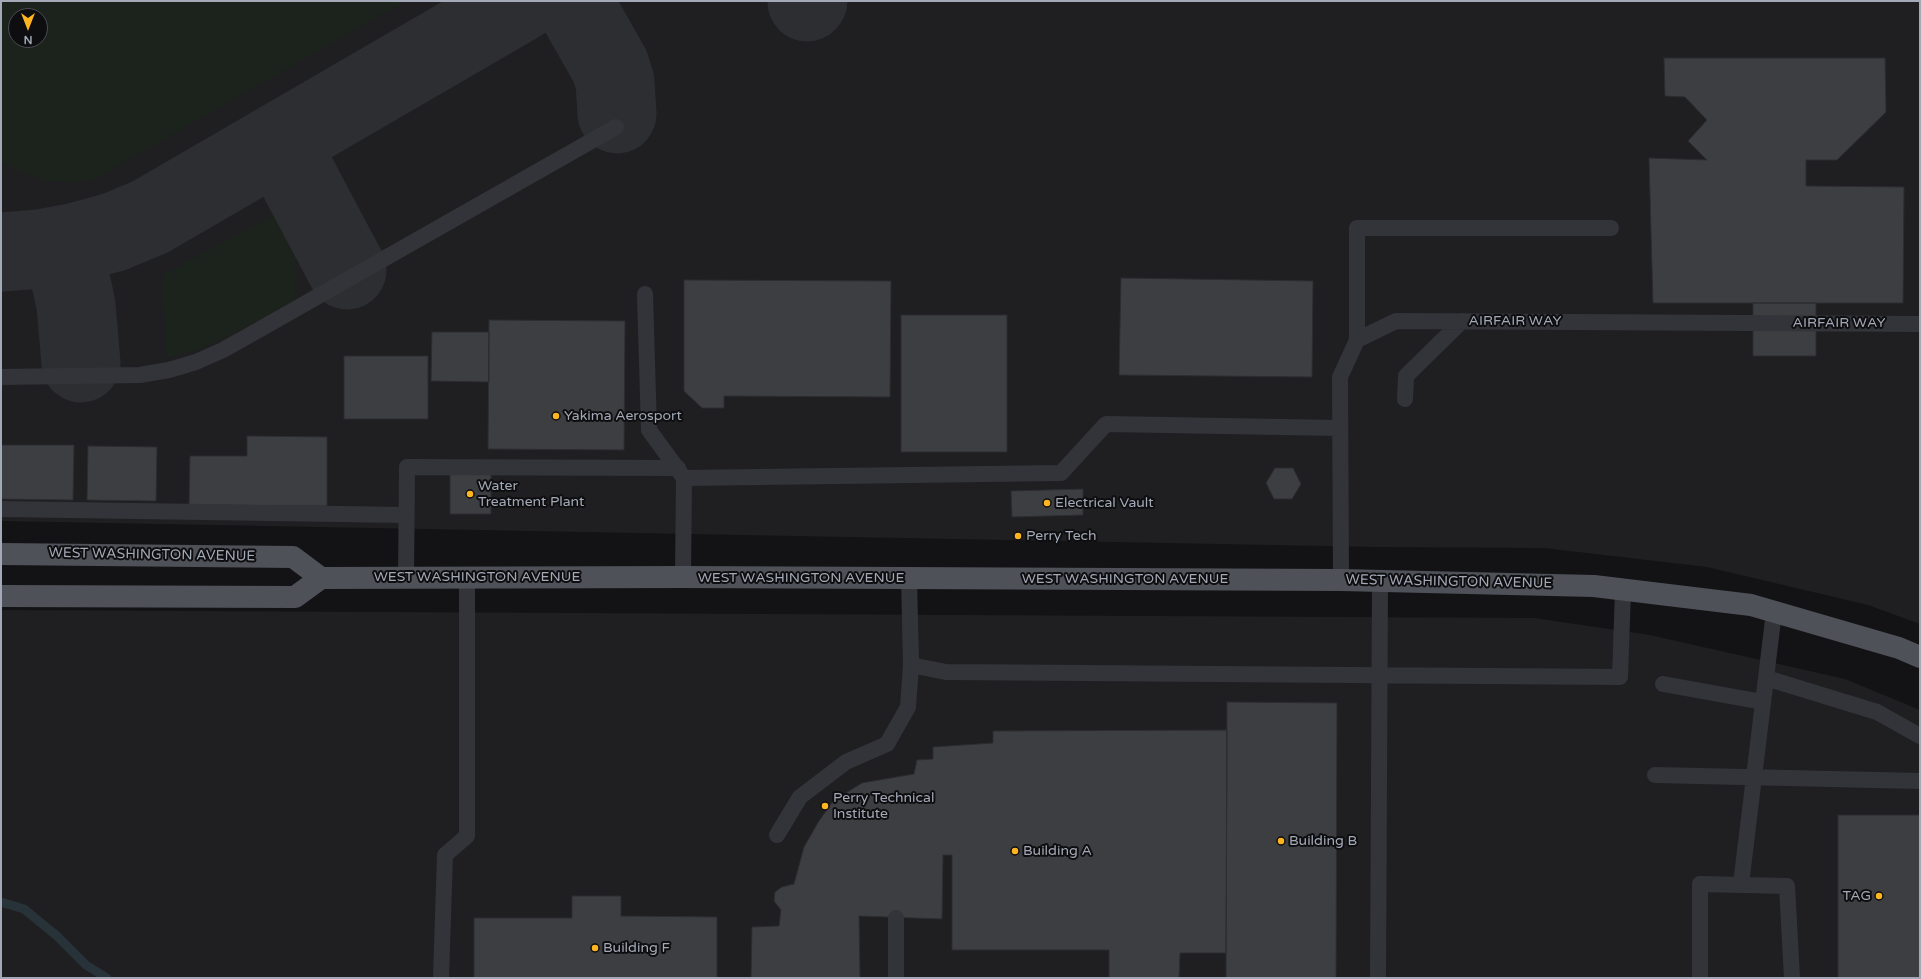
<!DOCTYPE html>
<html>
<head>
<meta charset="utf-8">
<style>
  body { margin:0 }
  #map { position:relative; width:1921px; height:979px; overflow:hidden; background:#131315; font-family:"Varela Round",sans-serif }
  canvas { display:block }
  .frame { position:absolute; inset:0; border:2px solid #a3a9b6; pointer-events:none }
  .north { position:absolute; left:8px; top:8px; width:40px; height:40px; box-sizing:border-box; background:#0e0e10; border:1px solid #4a4c52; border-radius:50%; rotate:180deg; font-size:11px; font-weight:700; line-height:16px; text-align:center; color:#a3a9b6 }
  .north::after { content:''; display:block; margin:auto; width:14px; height:18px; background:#ffb520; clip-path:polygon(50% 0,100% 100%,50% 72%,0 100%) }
</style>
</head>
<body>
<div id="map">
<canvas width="1921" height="979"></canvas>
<div class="frame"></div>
<div class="north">N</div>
</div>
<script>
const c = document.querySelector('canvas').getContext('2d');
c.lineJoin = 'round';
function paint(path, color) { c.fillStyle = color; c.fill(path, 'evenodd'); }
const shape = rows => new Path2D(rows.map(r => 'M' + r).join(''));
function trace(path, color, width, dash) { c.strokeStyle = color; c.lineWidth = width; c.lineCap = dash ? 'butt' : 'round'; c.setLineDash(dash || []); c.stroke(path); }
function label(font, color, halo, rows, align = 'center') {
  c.font = font + ' "Varela Round",sans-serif'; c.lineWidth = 4; c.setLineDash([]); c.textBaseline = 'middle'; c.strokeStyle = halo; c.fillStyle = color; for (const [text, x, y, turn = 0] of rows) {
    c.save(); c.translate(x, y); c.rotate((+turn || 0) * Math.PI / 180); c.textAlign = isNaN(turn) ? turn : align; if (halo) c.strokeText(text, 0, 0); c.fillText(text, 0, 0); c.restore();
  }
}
const built = shape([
  [1,1,1920,1,1920,624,1868,605,1707,567,1544,548,1379,547,1,521],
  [16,16,40,16,40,40,16,40],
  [1,610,1534,618,1650,635,1845,679,1920,710,1920,978,1,978]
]);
const green = shape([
  [1,1,405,1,95,179,75,183,42,180,10,167,1,161],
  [16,16,40,16,40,40,16,40],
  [276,214,286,216,294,222,298,231,294,306,200,349,166,358,163,275]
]);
const stream = shape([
  [1,902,24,909,57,936,86,965,107,978]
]);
const taxiway = shape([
  [573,1,610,66,615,82,617,114],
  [807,2,808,1],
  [279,142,347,270],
  [63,245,76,305,81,363],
  [1,252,39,249,77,242,114,232,150,217,522,1]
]);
const building = shape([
  [1664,58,1885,58,1886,112,1837,160,1806,160,1806,186,1904,187,1903,303,1653,303,1649,158,1707,160,1688,141,1707,120,1685,97,1665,96,1664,58],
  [1121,278,1313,281,1312,377,1119,375,1121,278],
  [684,280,891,281,890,397,724,396,724,408,702,408,684,391,684,280],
  [1753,303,1816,303,1816,356,1753,356,1753,303],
  [901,315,1007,315,1007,452,901,452,901,315],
  [489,320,625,321,624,450,488,449,489,320],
  [432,332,489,332,489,382,431,381,432,332],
  [344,356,428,356,428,419,344,419,344,356],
  [247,436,327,437,327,506,189,505,190,456,247,456,247,436],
  [1,445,74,445,73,500,1,499,1,445],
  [88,446,157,447,156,501,87,500,88,446],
  [1275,468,1293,468,1301,484,1292,499,1274,499,1266,483,1275,468],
  [450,474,491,474,491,514,450,514,450,474],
  [1083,489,1083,515,1012,517,1011,491,1083,489],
  [1227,702,1337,703,1336,978,1226,978,1227,702],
  [1227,730,1226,953,1180,953,1179,978,1109,978,1109,950,952,950,952,855,943,855,942,919,859,916,860,978,751,978,752,927,779,926,781,910,774,901,775,892,782,887,794,884,804,847,819,821,833,801,862,783,914,774,917,760,933,759,933,747,993,743,993,731,1227,730],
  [1838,815,1920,815,1920,978,1838,978,1838,815],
  [572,896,621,896,621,916,717,917,717,978,474,978,474,918,572,918,572,896]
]);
const lane = shape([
  [645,294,649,430,684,478,1061,473,1106,424,1340,428],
  [1357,340,1357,228,1611,228],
  [1,377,140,375,169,370,196,362,223,350,248,336,616,127],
  [1405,399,1406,376,1462,321],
  [1,509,406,515],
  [683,577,684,478],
  [406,578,407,467,678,468],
  [1341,580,1340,377,1357,340,1396,321,1920,324],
  [911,665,946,672,1620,677,1623,590],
  [1766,678,1877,712,1920,736],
  [1663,684,1763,702],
  [1655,775,1920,781],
  [777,835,800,797,846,762,887,744,908,707,911,665,909,578],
  [1741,884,1774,612],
  [896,918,896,978],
  [441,978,445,855,467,836,467,578],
  [1378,978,1380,581],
  [1700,978,1700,884,1787,886,1792,978]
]);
const primary = shape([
  [1,554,293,557,321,578],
  [1,596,295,597,321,578,683,577,1341,580,1594,586,1751,605,1899,648,1920,657]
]);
const markers = [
  [556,416,4,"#ffb520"],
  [470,494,4,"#ffb520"],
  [1047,503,4,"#ffb520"],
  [1018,536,4,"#ffb520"],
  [825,806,4,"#ffb520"],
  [1281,841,4,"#ffb520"],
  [1015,851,4,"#ffb520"],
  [1879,896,4,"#ffb520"],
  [595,948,4,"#ffb520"]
];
const streetNames = [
  ["AIRFAIR WAY",1515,321],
  ["AIRFAIR WAY",1839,323],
  ["WEST WASHINGTON AVENUE",152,555,1],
  ["WEST WASHINGTON AVENUE",477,577],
  ["WEST WASHINGTON AVENUE",801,578],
  ["WEST WASHINGTON AVENUE",1125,579],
  ["WEST WASHINGTON AVENUE",1449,582,1]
];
const poiNames = [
  ["Yakima Aerosport",564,416],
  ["Water",478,486],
  ["Treatment Plant",478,502],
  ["Electrical Vault",1055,503],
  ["Perry Tech",1026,536],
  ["Perry Technical",833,798],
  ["Institute",833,814],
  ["Building B",1289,841],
  ["Building A",1023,851],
  ["TAG",1871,896,"right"],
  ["Building F",603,948]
];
paint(built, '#1f1f22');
paint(green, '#1b231c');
trace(stream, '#283239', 9);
trace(taxiway, '#2c2e32', 79);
paint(building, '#3c3e42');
trace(building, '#2d2d31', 1);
trace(lane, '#33343a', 16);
trace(primary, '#4f5159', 22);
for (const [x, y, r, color] of markers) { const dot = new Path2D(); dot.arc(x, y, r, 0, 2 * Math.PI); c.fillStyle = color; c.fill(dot); trace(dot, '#0e0e10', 1.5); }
label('14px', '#a3a9b6', '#0e0e10', streetNames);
label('14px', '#a3a9b6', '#0e0e10', poiNames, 'left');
</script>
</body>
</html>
